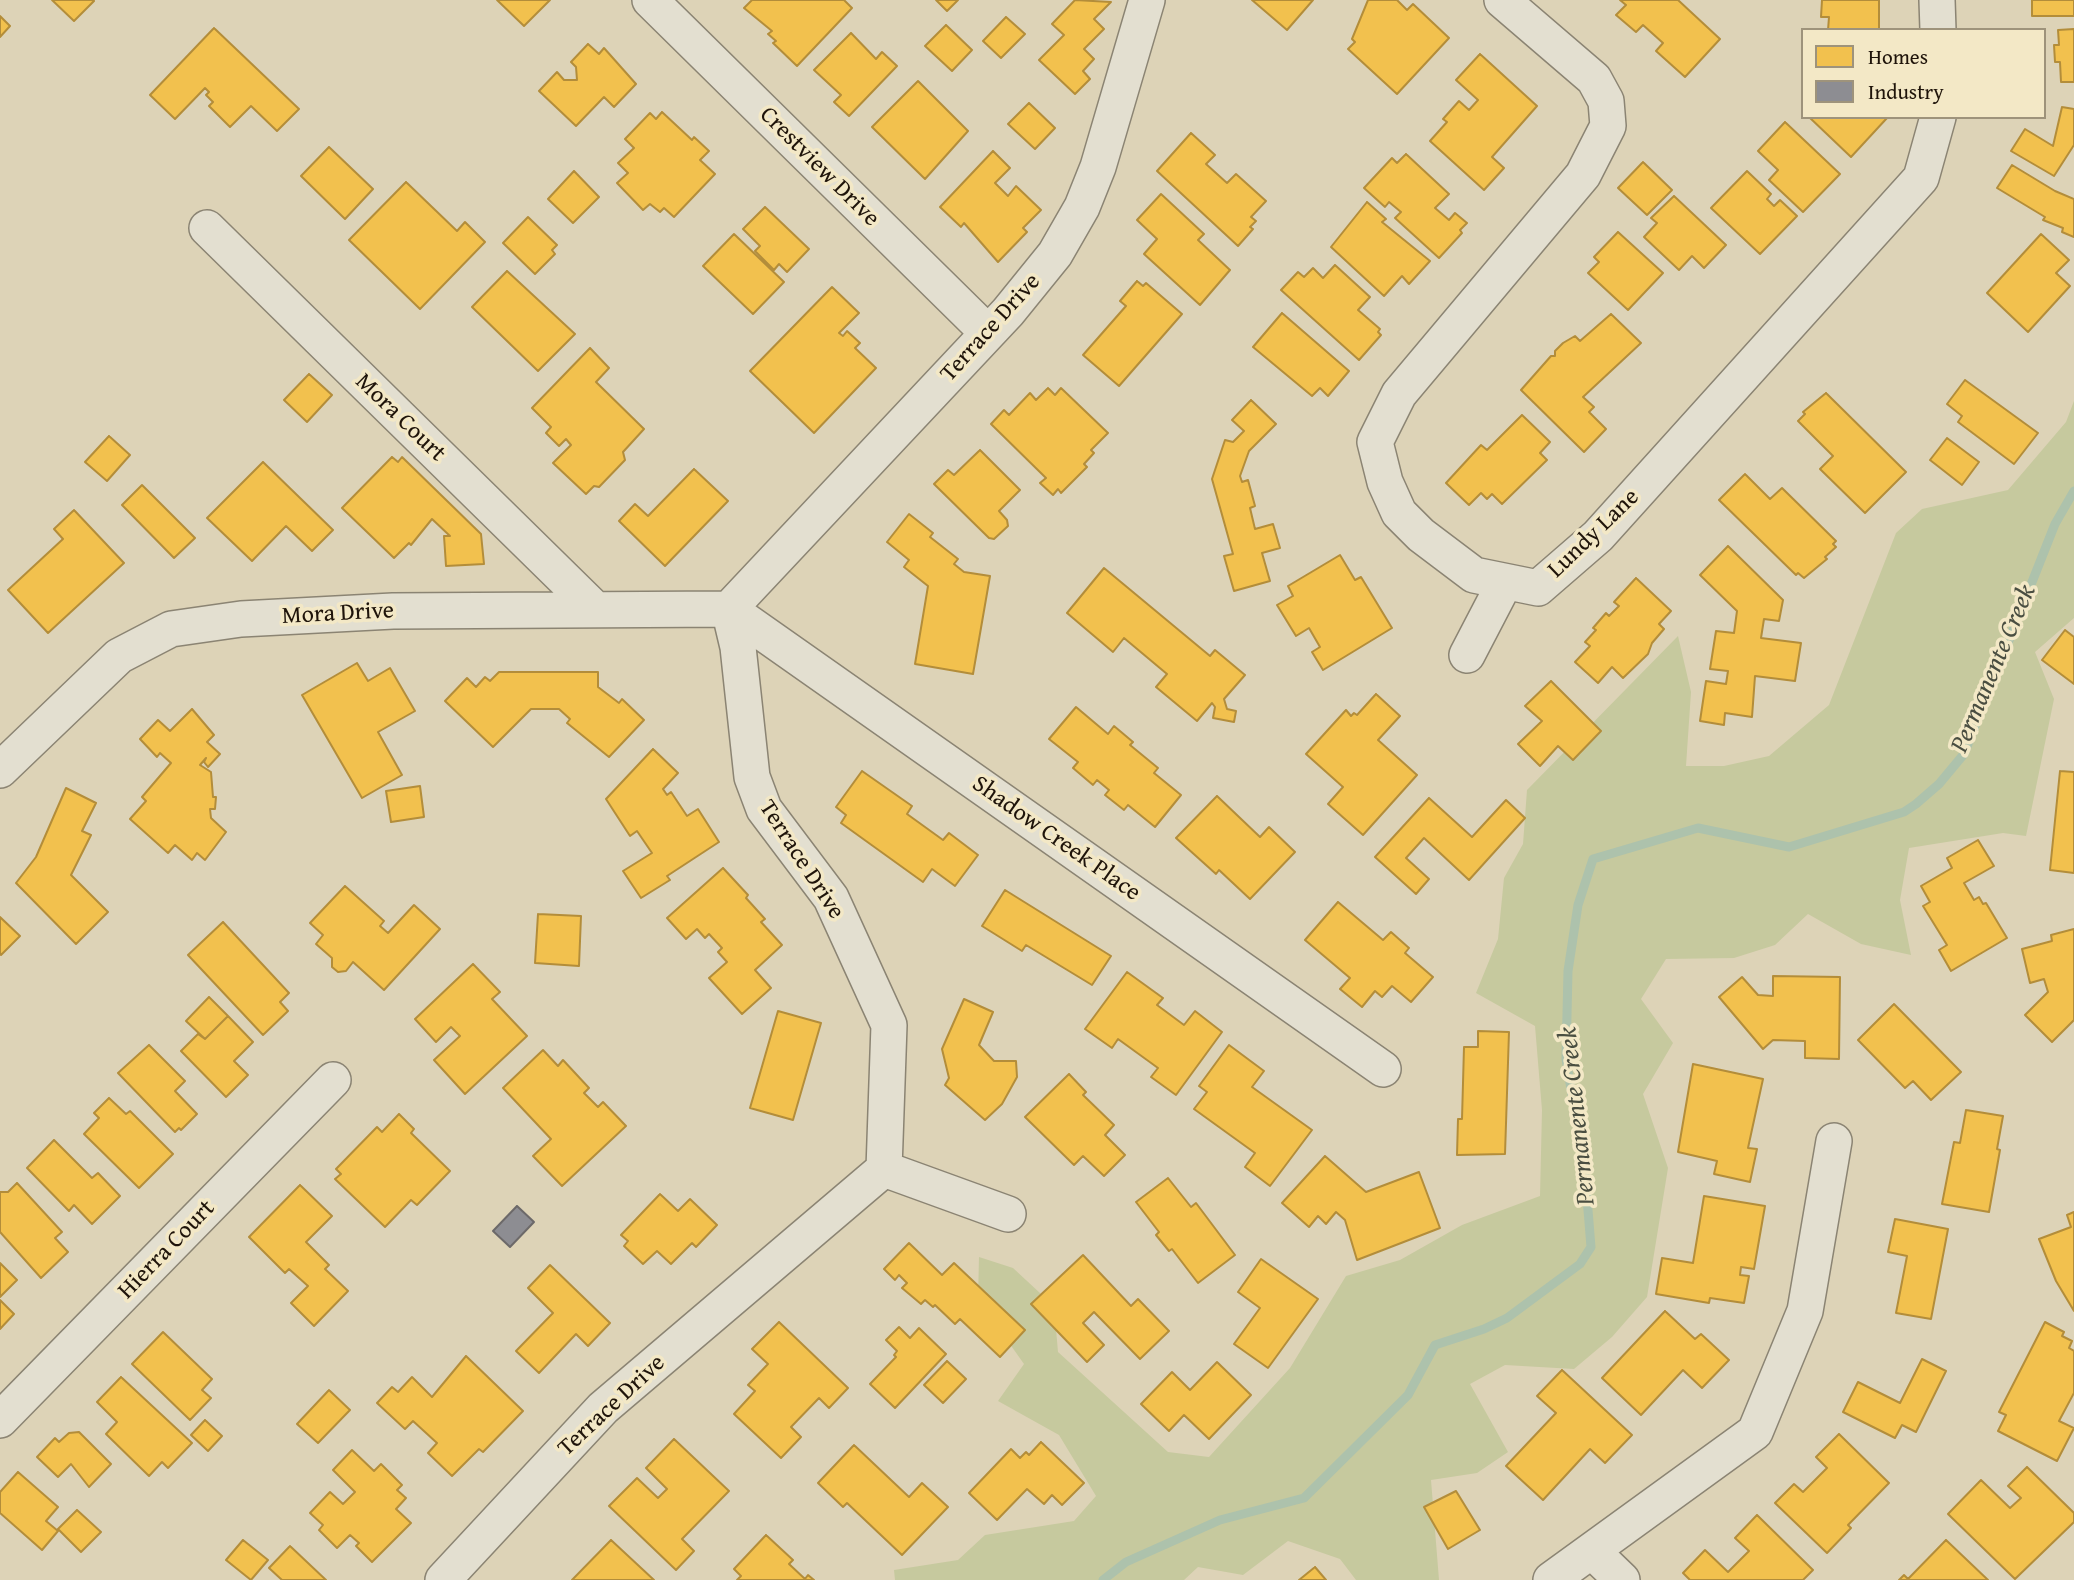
<!DOCTYPE html>
<html>
<head>
<meta charset="utf-8">
<style>
  body { margin:0 }
  #map { position:relative; width:2074px; height:1580px; overflow:hidden; background:#ddd3b7; font-family:"Gentium Book Plus",serif }
  canvas { display:block }
  .legend { position:absolute; left:1801px; top:28px; width:245px; height:91px; box-sizing:border-box; background:#f3e8c6; border:2px solid #9e937b; margin:0; padding:9px 12px; list-style:none; font-size:21px; color:#1f140a }
  .legend li { display:flex; align-items:center; gap:14px; height:35px }
  .legend b { width:35px; border:2px solid #9e937b }
</style>
</head>
<body>
<div id="map">
<canvas width="2074" height="1580"></canvas>
<ul class="legend">
<li><b style="height:19px;background:#f2c14e"></b>Homes</li>
<li><b style="height:19px;background:#8d8d92"></b>Industry</li>
</ul>
</div>
<script>
const c = document.querySelector('canvas').getContext('2d');
c.lineJoin = 'round';
function paint(path, color) { c.fillStyle = color; c.fill(path, 'evenodd'); }
const shape = rows => new Path2D(rows.map(r => 'M' + r).join(''));
function trace(path, color, width, dash) { c.strokeStyle = color; c.lineWidth = width; c.lineCap = dash ? 'butt' : 'round'; c.setLineDash(dash || []); c.stroke(path); }
function label(font, color, halo, rows, align = 'center') {
  c.font = font + ' "Gentium Book Plus",serif'; c.lineWidth = 7; c.setLineDash([]); c.textBaseline = 'middle'; c.strokeStyle = halo; c.fillStyle = color; for (const [text, x, y, turn = 0] of rows) {
    c.save(); c.translate(x, y); c.rotate((+turn || 0) * Math.PI / 180); c.textAlign = isNaN(turn) ? turn : align; if (halo) c.strokeText(text, 0, 0); c.fillText(text, 0, 0); c.restore();
  }
}
const green = shape([
  [2074,401,2074,618,2035,652,2054,699,2026,836,2003,833,1909,848,1900,900,1911,955,1861,944,1808,914,1775,945,1734,958,1666,959,1641,999,1673,1043,1643,1094,1668,1168,1647,1297,1612,1337,1574,1369,1505,1365,1470,1384,1508,1452,1477,1473,1431,1480,1439,1580,1356,1580,1340,1559,1288,1541,1243,1575,1198,1567,1184,1580,895,1580,894,1570,958,1560,985,1535,1074,1521,1096,1496,1059,1435,998,1401,1024,1364,978,1299,979,1257,1013,1268,1054,1306,1058,1352,1168,1452,1209,1457,1290,1368,1346,1276,1400,1260,1462,1225,1540,1196,1542,1110,1535,1026,1476,993,1498,939,1504,878,1523,844,1527,790,1678,636,1691,692,1686,766,1724,766,1769,756,1829,705,1896,533,1922,509,2008,490,2066,422]
]);
const homes = shape([
  [52,0,92,0,94,1,74,21,52,0],
  [497,0,550,0,524,26,497,0],
  [752,0,844,0,852,8,797,66,773,43,776,41,768,34,772,31,744,8,752,0],
  [936,0,958,0,947,11,936,0],
  [1075,0,1111,2,1094,19,1104,29,1084,49,1094,59,1083,71,1090,79,1075,94,1039,60,1064,35,1052,24,1075,0],
  [1252,0,1313,0,1287,30,1252,0],
  [1368,0,1397,0,1407,10,1413,4,1449,38,1397,94,1348,49,1355,42,1352,39,1368,0],
  [1620,0,1678,0,1720,39,1685,77,1656,51,1663,43,1643,25,1636,32,1616,15,1626,5,1620,0],
  [1822,0,1879,0,1879,30,1828,30,1829,17,1821,17,1822,0],
  [2032,0,2074,0,2074,16,2032,16,2032,0],
  [0,16,10,26,0,37,0,16],
  [1006,17,1025,34,1001,58,983,41,1006,17],
  [946,25,972,50,952,71,925,46,946,25],
  [214,28,299,109,277,131,251,106,230,127,209,106,213,102,206,95,209,92,205,88,175,119,150,95,214,28],
  [2074,29,2074,82,2061,82,2060,62,2055,62,2054,45,2059,45,2058,30,2074,29],
  [851,33,876,59,882,52,897,66,849,116,834,102,841,95,814,70,851,33],
  [588,44,599,54,604,48,636,84,614,107,604,97,576,126,539,91,557,72,564,80,577,80,576,67,571,62,588,44],
  [1480,54,1537,106,1492,157,1504,168,1484,190,1430,141,1447,122,1443,119,1459,101,1469,110,1478,100,1456,80,1480,54],
  [918,81,968,131,925,179,872,127,918,81],
  [1029,103,1055,128,1035,149,1008,124,1029,103],
  [2062,107,2074,109,2074,145,2054,176,2011,151,2025,129,2053,146,2062,107],
  [662,112,692,140,694,137,709,151,700,160,715,174,674,217,664,208,660,212,650,204,643,210,617,183,628,173,618,163,634,148,625,139,650,113,656,119,662,112],
  [1809,117,1886,117,1887,118,1851,157,1809,117],
  [1785,122,1840,174,1803,212,1769,180,1778,170,1758,151,1785,122],
  [1191,133,1215,155,1206,164,1227,183,1236,174,1266,201,1251,217,1256,221,1250,227,1253,229,1238,246,1157,171,1191,133],
  [329,147,373,189,345,219,301,176,329,147],
  [993,151,1010,168,995,183,1008,196,1016,186,1041,210,1023,228,1027,232,998,262,964,223,961,227,940,207,993,151],
  [1406,154,1449,194,1435,208,1449,220,1455,213,1467,223,1460,230,1462,233,1439,258,1395,218,1401,212,1389,202,1385,207,1364,188,1392,158,1397,163,1406,154],
  [1643,162,1672,190,1647,215,1618,188,1643,162],
  [2012,165,2055,191,2074,199,2074,237,2062,232,2063,228,2043,220,2045,217,1997,188,2012,165],
  [574,171,599,197,573,223,548,199,574,171],
  [1747,171,1771,194,1767,199,1774,206,1780,200,1797,216,1760,254,1711,208,1747,171],
  [406,182,457,231,465,222,485,242,420,309,349,240,406,182],
  [1161,194,1204,234,1198,240,1230,270,1200,305,1144,254,1157,239,1137,220,1161,194],
  [1674,196,1726,245,1704,268,1692,256,1679,270,1644,237,1657,223,1651,218,1674,196],
  [1367,202,1386,219,1382,222,1430,261,1409,284,1402,276,1384,296,1331,247,1367,202],
  [765,207,809,249,787,272,779,264,774,270,755,251,760,246,743,229,765,207],
  [528,217,557,245,552,250,555,254,535,274,503,243,528,217],
  [1618,232,1663,273,1628,310,1588,273,1599,262,1594,257,1618,232],
  [734,234,784,282,753,314,703,266,734,234],
  [2041,234,2069,260,2056,273,2070,286,2028,332,1987,293,2041,234],
  [1335,265,1370,297,1358,310,1380,329,1378,332,1381,335,1359,360,1281,290,1298,272,1304,277,1313,268,1323,278,1335,265],
  [507,271,575,334,538,371,472,307,507,271],
  [1137,281,1143,286,1146,283,1182,314,1119,386,1083,355,1126,306,1120,301,1137,281],
  [832,287,859,313,839,333,843,336,847,331,860,343,855,348,876,368,814,433,750,371,832,287],
  [1282,313,1349,371,1328,396,1320,388,1312,396,1253,347,1282,313],
  [1611,314,1641,343,1583,397,1594,407,1589,412,1606,429,1584,452,1521,390,1551,356,1555,356,1555,351,1563,343,1575,336,1580,341,1611,314],
  [590,348,609,368,596,382,644,429,623,452,625,460,599,487,594,486,586,494,553,463,571,445,566,439,559,446,546,433,551,427,532,408,590,348],
  [309,374,332,395,307,422,284,400,309,374],
  [1965,380,2038,433,2014,464,1958,422,1962,416,1947,404,1965,380],
  [1048,388,1055,395,1061,388,1108,433,1091,450,1094,453,1084,464,1087,467,1061,493,1058,489,1053,495,1040,483,1046,478,991,424,1004,410,1009,415,1030,393,1036,400,1048,388],
  [1826,393,1906,472,1865,513,1820,469,1833,456,1798,421,1805,414,1803,412,1826,393],
  [1251,400,1276,424,1249,451,1240,476,1242,482,1248,480,1255,506,1250,508,1255,529,1273,524,1280,548,1262,553,1270,581,1234,591,1224,556,1233,554,1212,479,1225,440,1233,442,1244,431,1232,420,1251,400],
  [1522,415,1550,442,1540,453,1547,460,1502,504,1492,494,1487,499,1481,493,1469,505,1446,483,1481,445,1487,450,1522,415],
  [109,436,130,455,107,481,85,462,109,436],
  [1947,438,1979,462,1962,485,1930,460,1947,438],
  [980,450,1020,490,999,511,1007,520,1008,526,994,539,989,538,934,484,948,470,954,475,980,450],
  [392,457,398,462,402,457,481,534,484,564,446,566,444,536,450,536,432,519,411,545,409,543,394,558,342,508,392,457],
  [263,462,333,530,312,551,286,526,252,561,207,518,263,462],
  [694,469,728,501,665,566,619,521,635,504,648,516,694,469],
  [1745,474,1770,499,1782,488,1836,541,1833,544,1836,547,1825,557,1827,559,1804,578,1798,573,1796,575,1719,500,1745,474],
  [142,485,195,538,174,558,122,505,142,485],
  [74,510,124,563,48,633,8,590,63,539,54,529,74,510],
  [909,514,933,533,930,537,958,559,954,564,964,572,990,576,973,674,915,664,928,586,904,567,909,560,887,542,909,514],
  [1728,546,1783,600,1779,621,1764,619,1761,638,1801,643,1795,681,1755,676,1752,717,1725,713,1724,725,1700,721,1706,681,1726,684,1728,671,1710,669,1716,631,1734,633,1737,611,1700,575,1728,546],
  [1340,555,1355,580,1361,577,1392,628,1323,670,1312,652,1320,647,1309,628,1296,636,1277,605,1293,596,1288,586,1340,555],
  [1104,568,1210,656,1215,650,1245,675,1224,699,1227,709,1236,711,1234,722,1213,718,1215,707,1212,703,1197,721,1156,687,1167,674,1124,638,1113,652,1067,613,1104,568],
  [1636,578,1671,611,1659,624,1664,629,1652,643,1648,654,1623,678,1612,667,1598,683,1575,662,1590,646,1585,642,1596,630,1593,628,1606,613,1609,616,1619,606,1614,602,1636,578],
  [2065,630,2074,637,2074,684,2042,660,2065,630],
  [357,663,368,681,390,668,415,711,378,732,402,775,362,798,302,695,357,663],
  [499,672,598,672,598,687,619,703,622,699,644,720,609,757,567,723,570,719,559,709,531,709,493,747,445,701,467,678,476,687,485,677,490,681,499,672],
  [1551,681,1601,731,1573,760,1558,746,1540,766,1518,744,1542,721,1525,706,1551,681],
  [1376,694,1400,716,1378,740,1417,775,1363,835,1328,804,1343,787,1306,754,1346,710,1351,716,1354,713,1357,715,1376,694],
  [1076,707,1108,734,1114,726,1133,742,1130,745,1158,768,1154,773,1181,795,1155,827,1128,805,1124,810,1105,795,1109,790,1097,780,1093,785,1073,768,1078,762,1049,739,1076,707],
  [192,709,214,735,207,742,220,754,208,767,204,762,206,758,200,765,211,772,213,797,216,797,215,809,210,809,211,818,226,832,205,860,197,853,192,860,175,845,168,853,130,819,146,801,142,797,171,763,160,753,157,757,140,739,158,720,170,731,192,709],
  [653,749,678,773,663,789,667,795,671,792,687,816,698,809,719,842,667,876,670,880,641,898,623,871,652,853,637,831,630,836,606,799,653,749],
  [862,771,912,806,907,814,943,840,949,833,978,855,955,886,932,869,923,882,841,823,846,815,836,807,862,771],
  [2060,771,2074,772,2074,873,2050,870,2060,771],
  [420,786,424,817,391,822,386,791,420,786],
  [66,788,96,803,82,831,91,835,71,875,108,912,76,944,16,883,36,857,66,788],
  [1217,796,1260,837,1269,827,1295,852,1250,899,1219,870,1216,874,1176,838,1217,796],
  [1429,798,1472,837,1506,800,1525,818,1469,880,1424,838,1406,858,1429,879,1416,894,1375,857,1429,798],
  [1978,840,1994,866,1964,883,1974,900,1979,897,1983,904,1986,903,2007,938,1951,971,1939,950,1947,945,1923,906,1930,902,1921,886,1952,868,1947,858,1978,840],
  [723,868,748,895,746,898,765,919,761,922,782,945,755,970,771,988,742,1014,709,978,727,962,718,952,722,948,709,934,705,938,697,929,686,939,667,918,723,868],
  [345,886,384,921,380,926,388,933,414,905,440,929,384,990,353,962,346,971,338,972,332,967,332,958,316,944,323,935,310,923,345,886],
  [1005,890,1111,956,1092,985,1026,945,1022,951,982,926,1005,890],
  [1338,902,1383,940,1391,932,1409,948,1405,953,1433,977,1411,1002,1392,986,1382,997,1375,991,1362,1007,1340,989,1350,978,1305,940,1338,902],
  [538,914,581,916,579,966,535,963,538,914],
  [0,917,20,936,1,955,0,953,0,917],
  [223,922,289,993,280,1002,288,1011,263,1035,188,955,223,922],
  [2074,929,2074,1020,2052,1042,2025,1015,2048,992,2044,979,2030,983,2022,949,2052,941,2051,935,2074,929],
  [473,964,500,992,492,999,527,1036,465,1094,434,1060,460,1036,451,1027,436,1042,415,1019,473,964],
  [1127,972,1163,998,1157,1005,1184,1025,1195,1011,1222,1032,1176,1095,1151,1077,1158,1068,1118,1039,1112,1048,1085,1029,1127,972],
  [1773,976,1840,977,1839,1059,1805,1058,1805,1041,1773,1040,1763,1049,1719,997,1742,977,1758,995,1773,996,1773,976],
  [209,997,228,1016,205,1039,186,1021,209,997],
  [964,999,993,1012,979,1045,994,1061,1016,1061,1017,1077,1002,1104,985,1120,945,1085,949,1078,942,1049,964,999],
  [1894,1004,1961,1072,1931,1100,1913,1081,1905,1088,1858,1040,1894,1004],
  [778,1011,821,1023,793,1120,750,1108,778,1011],
  [228,1016,253,1042,234,1061,248,1075,226,1097,181,1051,198,1034,205,1039,228,1016],
  [1478,1031,1509,1032,1505,1154,1457,1155,1458,1119,1462,1119,1464,1047,1478,1047,1478,1031],
  [149,1045,185,1081,175,1091,197,1114,181,1130,179,1128,175,1132,118,1073,149,1045],
  [1229,1045,1264,1071,1252,1087,1312,1130,1270,1186,1245,1167,1255,1153,1194,1109,1207,1092,1199,1086,1229,1045],
  [543,1050,558,1066,563,1060,589,1088,584,1093,598,1107,603,1102,626,1126,562,1186,533,1156,551,1139,503,1088,543,1050],
  [1693,1064,1763,1079,1748,1148,1757,1149,1750,1182,1714,1174,1717,1161,1678,1152,1693,1064],
  [1069,1074,1086,1092,1083,1095,1114,1125,1105,1135,1125,1155,1104,1176,1083,1156,1074,1165,1025,1117,1069,1074],
  [109,1098,126,1114,130,1111,173,1154,139,1188,84,1134,99,1118,94,1113,109,1098],
  [1966,1110,2003,1116,1997,1149,2000,1150,1989,1212,1942,1204,1954,1142,1960,1143,1966,1110],
  [399,1114,414,1129,411,1133,450,1171,417,1205,411,1200,385,1227,335,1179,341,1174,336,1169,377,1127,382,1132,399,1114],
  [54,1140,92,1178,98,1173,120,1196,92,1224,74,1205,69,1211,27,1168,54,1140],
  [1325,1156,1366,1192,1419,1172,1440,1228,1357,1260,1345,1220,1336,1212,1326,1224,1318,1216,1309,1227,1282,1203,1325,1156],
  [1168,1178,1191,1207,1196,1203,1235,1255,1198,1283,1172,1249,1169,1251,1156,1235,1159,1232,1136,1202,1168,1178],
  [17,1183,62,1232,55,1238,68,1252,41,1278,0,1232,0,1192,8,1192,17,1183],
  [300,1185,332,1216,306,1242,329,1265,325,1269,348,1291,314,1326,291,1303,308,1286,289,1269,285,1273,249,1237,300,1185],
  [660,1194,678,1211,690,1199,717,1225,696,1247,692,1243,671,1264,657,1251,643,1264,624,1246,628,1241,621,1235,660,1194],
  [1704,1196,1765,1206,1754,1269,1741,1267,1740,1275,1749,1276,1744,1303,1710,1298,1709,1303,1656,1294,1662,1258,1693,1263,1704,1196],
  [2074,1212,2074,1311,2056,1281,2039,1239,2071,1227,2067,1215,2074,1212],
  [1895,1219,1948,1229,1931,1319,1896,1313,1907,1256,1888,1252,1895,1219],
  [909,1243,942,1275,954,1263,1025,1330,1000,1357,960,1319,955,1324,935,1305,933,1307,925,1300,921,1304,902,1288,907,1283,899,1275,895,1280,884,1269,909,1243],
  [1083,1255,1131,1306,1138,1299,1169,1331,1140,1359,1094,1312,1083,1323,1104,1345,1087,1362,1031,1304,1083,1255],
  [1261,1259,1318,1299,1268,1368,1234,1344,1260,1308,1238,1292,1261,1259],
  [0,1263,17,1280,0,1297,0,1263],
  [550,1265,610,1323,588,1346,576,1334,539,1373,516,1351,553,1313,528,1288,550,1265],
  [0,1300,14,1314,0,1329,0,1300],
  [1665,1311,1695,1339,1701,1334,1729,1360,1702,1388,1683,1370,1641,1415,1602,1378,1665,1311],
  [779,1322,848,1388,829,1408,819,1398,791,1427,801,1437,781,1458,734,1414,755,1391,748,1385,768,1364,752,1349,779,1322],
  [2045,1322,2064,1332,2062,1336,2072,1341,2069,1348,2074,1351,2074,1393,2059,1421,2074,1428,2057,1461,1998,1431,2006,1415,1999,1412,2045,1322],
  [899,1327,910,1338,919,1328,946,1354,895,1408,870,1384,896,1357,894,1355,897,1351,886,1340,899,1327],
  [163,1332,212,1379,202,1390,211,1398,190,1420,132,1364,163,1332],
  [466,1356,523,1411,483,1452,479,1449,452,1476,428,1453,437,1443,413,1421,405,1429,377,1403,392,1387,398,1392,412,1377,432,1397,466,1356],
  [1922,1359,1946,1371,1916,1432,1902,1425,1895,1438,1843,1412,1858,1382,1900,1403,1922,1359],
  [947,1361,966,1379,943,1403,924,1385,947,1361],
  [1217,1362,1251,1395,1209,1439,1184,1415,1169,1431,1141,1404,1172,1372,1190,1390,1217,1362],
  [1562,1370,1632,1435,1605,1463,1590,1449,1543,1500,1506,1466,1556,1413,1537,1396,1562,1370],
  [121,1377,192,1443,168,1468,162,1462,149,1476,106,1434,117,1422,97,1402,121,1377],
  [329,1390,350,1410,318,1443,297,1424,329,1390],
  [205,1420,222,1436,208,1451,191,1435,205,1420],
  [79,1432,111,1464,89,1487,71,1464,58,1477,37,1457,55,1438,59,1442,69,1433,79,1432],
  [1839,1434,1889,1483,1848,1525,1851,1528,1827,1553,1775,1503,1794,1484,1803,1492,1827,1468,1816,1457,1839,1434],
  [674,1439,729,1491,682,1539,694,1551,676,1570,609,1506,637,1478,658,1498,667,1489,646,1468,674,1439],
  [1041,1442,1084,1483,1062,1505,1052,1495,1044,1504,1027,1489,997,1520,969,1493,1011,1449,1020,1458,1026,1452,1029,1455,1041,1442],
  [854,1445,909,1497,922,1483,948,1507,902,1555,847,1503,843,1507,818,1483,854,1445],
  [352,1450,374,1471,381,1464,402,1485,397,1490,406,1498,396,1509,411,1523,372,1562,356,1546,359,1543,350,1535,337,1548,319,1530,323,1525,310,1513,330,1492,343,1504,355,1492,333,1470,352,1450],
  [2027,1467,2074,1513,2074,1522,2015,1579,1948,1514,1981,1480,2010,1508,2021,1498,2008,1486,2027,1467],
  [18,1472,58,1507,46,1521,58,1531,42,1550,0,1513,0,1492,18,1472],
  [1456,1491,1480,1530,1448,1549,1424,1507,1456,1491],
  [77,1510,101,1532,81,1552,58,1529,77,1510],
  [1757,1515,1813,1570,1803,1580,1690,1580,1683,1573,1705,1550,1728,1572,1749,1551,1735,1538,1757,1515],
  [766,1535,793,1560,789,1564,805,1579,808,1575,814,1580,737,1580,741,1576,734,1569,766,1535],
  [243,1540,268,1560,251,1580,226,1560,243,1540],
  [611,1540,654,1580,572,1580,611,1540],
  [1946,1540,1988,1580,1899,1580,1904,1575,1908,1579,1946,1540],
  [290,1546,326,1580,282,1580,269,1568,290,1546],
  [1315,1567,1326,1580,1299,1580,1315,1567]
]);
const industry = shape([
  [517,1206,534,1222,510,1247,493,1231,517,1206]
]);
const stream = shape([
  [1103,1580,1126,1562,1220,1520,1304,1498,1408,1395,1435,1345,1484,1329,1507,1318,1580,1264,1591,1247,1585,1173,1566,1059,1568,971,1578,905,1593,859,1698,828,1789,847,1904,812,1916,804,1939,784,1964,754,2055,524,2074,491]
]);
const minor = shape([
  [650,0,988,333],
  [1502,0,1594,79,1606,101,1608,126,1583,175,1399,394,1375,442,1385,482,1399,513,1421,535,1474,575,1538,588,1598,536,1921,178,1938,117],
  [1937,0,1938,30],
  [207,228,594,608],
  [729,609,1383,1069],
  [729,609,1008,312,1055,254,1082,207,1098,167,1147,0],
  [1467,655,1505,582],
  [0,770,119,656,171,629,241,619,393,611,729,609],
  [884,1169,1008,1214],
  [0,1420,333,1080],
  [1592,1551,1622,1580],
  [443,1580,603,1408,884,1169,889,1025,831,898,764,809,752,777,738,647,729,609],
  [1551,1580,1755,1432,1805,1311,1834,1141]
]);
const streetNames = [
  ["Crestview Drive",819,167,45],
  ["Terrace Drive",991,328,-48],
  ["Mora Court",400,418,44],
  ["Lundy Lane",1594,534,-44],
  ["Mora Drive",338,614,-3],
  ["Shadow Creek Place",1056,839,35],
  ["Terrace Drive",801,860,57],
  ["Hierra Court",167,1250,-46],
  ["Terrace Drive",612,1406,-43]
];
const waterNames = [
  ["Permanente Creek",1994,669,-67],
  ["Permanente Creek",1578,1116,-96]
];
paint(green, '#c6c99e');
paint(homes, '#f2c14e');
trace(homes, '#b38d3a', 2);
paint(industry, '#8d8d92');
trace(industry, '#6c6969', 2);
trace(stream, '#adc2ac', 9);
trace(minor, '#8b8473', 38);
trace(minor, '#e3dfd0', 35);
label('24px', '#1f140a', '#f3e8c6', streetNames);
label('italic 26px', '#4a4e41', '#f3e8c6', waterNames);
</script>
</body>
</html>
